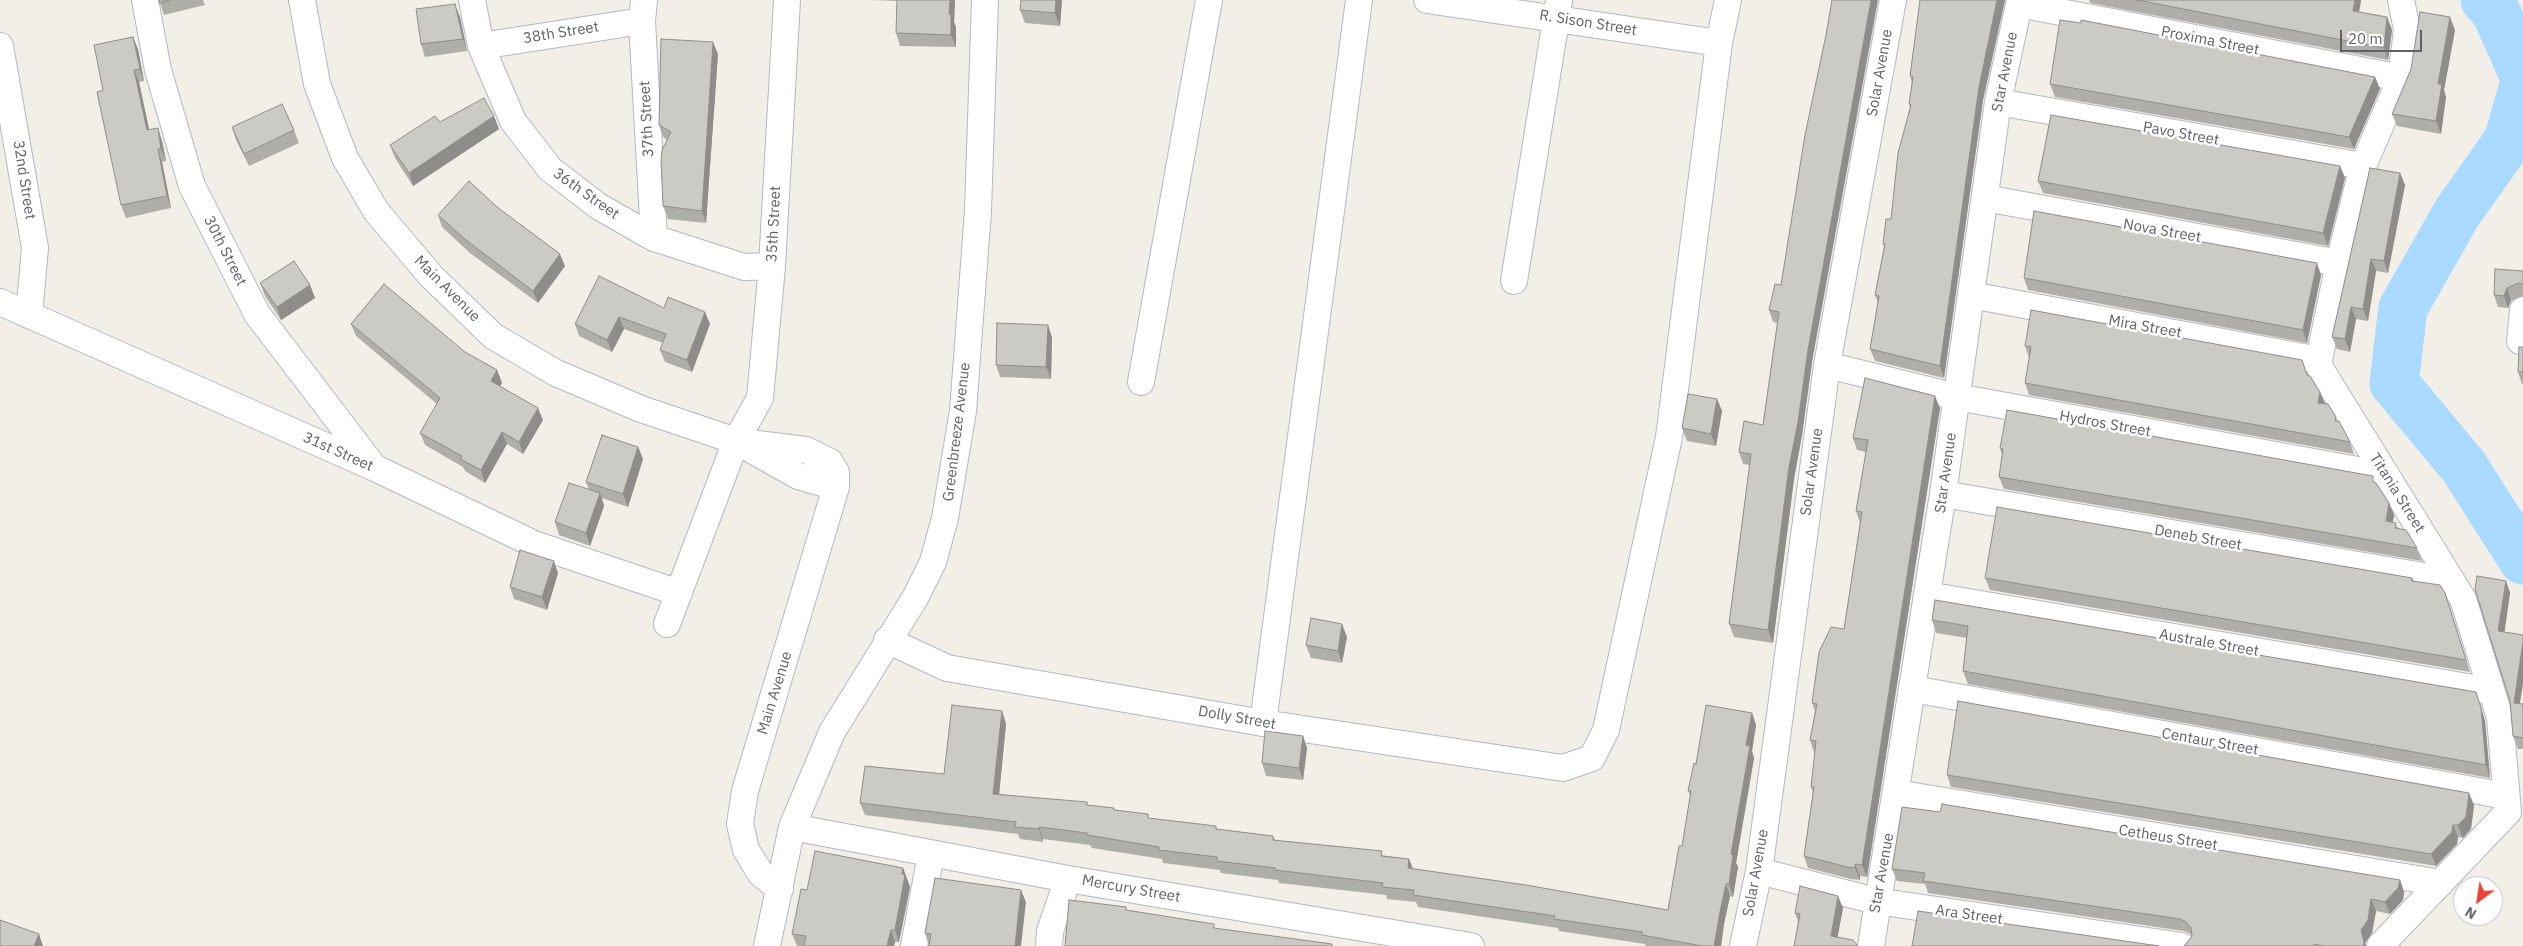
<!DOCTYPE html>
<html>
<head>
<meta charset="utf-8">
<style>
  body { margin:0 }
  #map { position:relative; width:2523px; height:946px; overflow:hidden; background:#f1efe8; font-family:"IBM Plex Sans",sans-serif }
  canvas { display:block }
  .north { position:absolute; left:2453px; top:876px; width:50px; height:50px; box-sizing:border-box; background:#fff; border:1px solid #bfc1c3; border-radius:50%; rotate:211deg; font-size:14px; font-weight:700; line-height:20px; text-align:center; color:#5f6368 }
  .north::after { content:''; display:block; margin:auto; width:18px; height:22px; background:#ea4335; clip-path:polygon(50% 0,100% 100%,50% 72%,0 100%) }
  .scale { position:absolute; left:2340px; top:30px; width:82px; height:22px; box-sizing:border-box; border:2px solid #5f6368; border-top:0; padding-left:6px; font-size:15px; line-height:18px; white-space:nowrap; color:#5f6368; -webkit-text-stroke:4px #fff; paint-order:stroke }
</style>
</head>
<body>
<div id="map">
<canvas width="2523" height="946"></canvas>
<div class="north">N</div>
<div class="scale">20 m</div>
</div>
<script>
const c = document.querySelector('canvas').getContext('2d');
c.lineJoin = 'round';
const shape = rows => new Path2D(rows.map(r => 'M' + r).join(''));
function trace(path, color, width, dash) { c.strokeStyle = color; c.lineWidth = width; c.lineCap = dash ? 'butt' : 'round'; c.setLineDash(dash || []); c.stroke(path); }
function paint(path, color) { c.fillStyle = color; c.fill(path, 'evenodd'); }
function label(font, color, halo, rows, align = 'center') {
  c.font = font + ' "IBM Plex Sans",sans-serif'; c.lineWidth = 5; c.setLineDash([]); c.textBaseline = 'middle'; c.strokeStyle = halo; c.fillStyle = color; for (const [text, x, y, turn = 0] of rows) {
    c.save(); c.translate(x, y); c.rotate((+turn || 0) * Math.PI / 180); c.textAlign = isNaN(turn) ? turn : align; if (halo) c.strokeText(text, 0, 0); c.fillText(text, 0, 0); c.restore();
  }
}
const river = shape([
  [2485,0,2496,12,2523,73],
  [2523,89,2508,141,2457,213,2403,308,2394,383,2464,467,2523,560]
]);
const minor = shape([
  [145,0,158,70,192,186,257,314,373,466],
  [302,0,317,84,345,158,376,211,431,276,493,336,556,373,641,409,736,441,798,476,836,487],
  [472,0,481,46,513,121,550,169,598,206,654,238,744,267,772,266],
  [644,0,642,21,654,238],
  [1427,0,1719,43],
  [2019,4,2401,78],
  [0,46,35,248,29,315],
  [481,46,642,21],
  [1998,102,2363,166],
  [1985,198,2339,263],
  [1514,281,1559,1],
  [1971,295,2319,360],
  [0,302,375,468,534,544,679,593],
  [2520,341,2523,310],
  [1827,365,1957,397,2385,475],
  [1141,382,1209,0],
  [749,443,806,450,830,462,836,472,836,487,745,791,740,824,746,850,761,874,780,889],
  [1943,494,2452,581],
  [1927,595,2491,691],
  [667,624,736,441,760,398,772,266,787,0],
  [887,640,947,668,1263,723,1563,768,1592,758,1606,730,1669,437,1719,43,1728,0],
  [1913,689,2506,796],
  [1263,723,1359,0],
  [1896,793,2441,883],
  [792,827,1068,879,1471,946],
  [1759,871,1876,901,2182,946],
  [767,946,792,827,832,732,915,598,933,562,945,518,963,411,978,211,985,0],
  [914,946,931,854],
  [1049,946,1050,931,1068,879],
  [1743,946,1759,871,1827,365,1893,0],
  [1871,946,1943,494,1998,102,2020,0],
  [2380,946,2508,812,2500,718,2463,599,2320,368,2319,360,2339,263,2363,166,2401,78,2407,30,2401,0]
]);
const wall = shape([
  [159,0,203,0,205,5,164,15],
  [872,0,955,0,954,22,956,27,956,47,900,46,896,33,897,1],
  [1021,0,1062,0,1060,26,1025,23,1020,10],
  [1920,0,2005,0,1983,100,1944,378,1875,361,1870,349,1878,303,1875,295,1884,247,1883,244,1891,219,1910,108,1909,104,1912,83,1910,76],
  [2089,0,2361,0,2359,12,2387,17,2392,30,2388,60,2090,3],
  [460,17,467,51,425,57,421,44],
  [2455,30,2444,90,2446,97,2441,134,2397,126,2392,114],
  [1826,35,1812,362,1802,435,1794,479,1773,643,1734,637,1729,624,1750,465,1743,464,1739,452,1763,425,1778,323,1773,322,1769,310,1781,285],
  [138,49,144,81,139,82,149,130,162,141,166,161,162,162,171,208,126,218,121,205,103,90],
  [718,54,706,223,668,219,663,206,667,140,663,137,659,125],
  [2375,77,2380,89,2354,149,2055,97,2050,84],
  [440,122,499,129,413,186,395,158,390,145],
  [232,127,294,130,299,143,249,166,236,140],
  [2340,166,2345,178,2328,246,2043,193,2038,181],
  [2400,173,2405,185,2388,273,2376,271,2368,321,2356,319,2350,352,2337,349,2332,337],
  [497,207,565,266,538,303,470,253,442,227,438,215],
  [2523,271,2523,296,2511,301,2508,308,2498,307,2494,295],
  [2321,275,2307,343,2028,290,2024,278],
  [260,283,310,285,315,298,281,320,265,296],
  [664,308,710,324,692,372,665,362,660,350,663,343,624,329,612,352,579,336,575,324],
  [351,324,465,352,497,370,502,383,500,386,543,420,523,454,507,444,485,483,465,471,463,467,425,445,420,433,437,404,356,336],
  [1048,325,1052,338,1051,379,1000,377,996,365],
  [2025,346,2307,375,2320,392,2325,404,2336,417,2337,421,2350,442,2354,454,2029,395,2025,383,2029,358],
  [2523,347,2523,384,2522,384,2518,372],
  [1717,399,1722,411,1716,446,1687,441,1682,428],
  [1940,408,1867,877,1860,876,1860,880,1851,879,1808,868,1804,856,1813,792,1811,787,1815,752,1814,752,1810,740,1815,711,1812,703,1844,629,1860,523,1856,511,1866,452,1857,450,1853,438],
  [638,447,643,459,628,507,602,498,604,506,590,546,559,535,555,522,589,490,586,482],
  [2000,448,2375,482,2389,503,2394,515,2393,522,2417,548,2422,561,2004,489,1999,477,2002,455],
  [558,573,547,610,514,599,510,587],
  [1985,578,2412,578,2414,581,2445,593,2470,672,1990,590],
  [2506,581,2510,593,2504,632,2520,704,2523,704,2523,749,2518,749,2513,736,2510,701,2475,589],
  [1932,620,2480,704,2485,721,2490,778,1968,684,1963,671,1967,638,1936,633],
  [1347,637,1342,663,1311,658,1306,645],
  [1002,711,1006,724,999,794,1088,805,1150,819,1218,829,1273,836,1275,840,1409,859,1413,869,1668,910,1682,846,1691,797,1688,791,1696,764,1752,713,1756,725,1752,751,1754,758,1736,863,1738,867,1733,897,1730,896,1724,924,1721,946,1646,946,1645,944,1559,931,1558,928,1418,907,1416,902,1387,899,1386,895,1279,883,1278,880,1221,873,1220,870,1163,863,1162,859,1092,848,1090,845,1043,839,1043,842,1020,839,1018,834,865,815,860,803,944,774],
  [1303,736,1307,748,1303,780,1266,776,1262,763],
  [1947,775,2474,805,2471,829,2463,838,2458,837,2457,844,2436,866,1951,787],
  [903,868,910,887,899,942,895,942,894,946,797,946,792,934,807,890],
  [1892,869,2400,880,2404,892,2403,900,2390,914,2376,911,2372,933,2365,943,2366,946,2184,946,2192,936,2191,934,2184,931,1928,893,1925,884,1897,881],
  [1026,902,929,946,925,933],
  [1843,908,1837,937,1858,946,1798,922,1795,913]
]);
const shadedWall = shape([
  [950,0,955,0,954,22,956,27,956,47,951,35,949,14],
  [1056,0,1062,0,1060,26,1055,13],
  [1871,0,1878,0,1812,362,1802,435,1794,479,1773,643,1768,630,1789,467,1808,350],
  [1997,0,2005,0,1983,100,1944,378,1940,366,1979,87],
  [2355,0,2361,0,2357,24,2353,11],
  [455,4,460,17,467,51,463,39],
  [2387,17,2392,30,2388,60,2384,48],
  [2450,17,2455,30,2444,90,2446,97,2441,134,2436,121,2438,84],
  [133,37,138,49,144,81,140,69],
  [713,42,718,54,706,223,702,211],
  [134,70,139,82,152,143,147,130],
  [2375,77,2380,89,2354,149,2349,137],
  [494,116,499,129,413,186,409,173],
  [158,128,162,141,166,161,161,149],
  [158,149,162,162,171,208,167,196],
  [2340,166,2345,178,2328,246,2323,233],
  [2400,173,2405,185,2388,273,2384,261],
  [560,254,565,266,538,303,533,291],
  [2371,259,2376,271,2368,321,2363,309],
  [2317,263,2321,275,2307,343,2303,330],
  [310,285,315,298,281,320,277,307],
  [2507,288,2511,301,2508,308,2504,296],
  [2351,307,2356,319,2350,352,2345,339],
  [705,312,710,324,692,372,687,360],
  [619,317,624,329,612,352,607,340],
  [1048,325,1052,338,1051,379,1046,367],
  [497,370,502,383,495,393,491,381],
  [2320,392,2325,404,2318,403],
  [1935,396,1940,408,1867,877,1862,865],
  [1717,399,1722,411,1716,446,1711,434],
  [538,408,543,420,523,454,519,442],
  [502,432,507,444,485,483,481,470],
  [638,447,643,459,628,507,623,494],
  [600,493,604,506,590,546,586,533],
  [2389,503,2394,515,2391,533,2386,521],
  [554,561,558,573,547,610,542,597],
  [2506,581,2510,593,2503,643,2498,631],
  [2445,593,2449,605,2470,672,2466,660],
  [1342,624,1347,637,1342,663,1338,651],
  [2523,642,2523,684,2518,715,2514,703],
  [2476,692,2485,721,2490,778,2486,765],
  [1002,711,1006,724,998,806,993,794],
  [1752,713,1756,725,1752,751,1754,758,1736,863,1738,867,1733,897,1729,884,1731,854,1746,745],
  [1303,736,1307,748,1303,780,1299,768],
  [2469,793,2474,805,2471,829,2463,838,2458,825],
  [2453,825,2458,837,2457,844,2436,866,2431,854],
  [1039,827,1043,839,1043,842,1039,829],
  [1409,859,1414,872,1408,868],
  [1855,864,1860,876,1860,880,1855,868],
  [903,868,910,887,899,942,895,930],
  [2400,880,2404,892,2403,900,2390,914,2385,902],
  [1726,884,1730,896,1724,924,1721,946,1714,946,1720,912],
  [1021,890,1026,902,1021,946,1015,946],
  [1838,896,1843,908,1836,946,1831,936],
  [2371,899,2376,911,2372,933,2365,943,2366,946,2363,946,2361,930],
  [891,930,895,942,894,946,887,946],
  [39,934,43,946,34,946]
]);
const building = shape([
  [159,0,170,0,159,3,159,0],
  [897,0,950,0,949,14,951,14,951,35,896,33,897,0],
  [1021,0,1056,0,1055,13,1020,10,1021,0],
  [1832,0,1871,0,1808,350,1798,422,1789,467,1768,630,1729,624,1751,454,1739,452,1744,421,1763,425,1779,312,1769,310,1775,284,1781,285,1805,135,1826,35,1832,0],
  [1920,0,1997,0,1979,87,1940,366,1870,349,1879,296,1875,295,1885,244,1883,244,1886,219,1891,219,1898,153,1911,105,1909,104,1913,77,1910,76,1920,0],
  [2137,0,2355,0,2353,11,2387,17,2384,48,2137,0],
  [455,4,463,39,421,44,416,9,455,4],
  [2420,12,2450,17,2438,84,2442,84,2436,121,2392,114,2411,69,2420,12],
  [2060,20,2081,23,2081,20,2375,77,2349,137,2050,84,2060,20],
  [133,37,140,69,134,70,147,130,158,128,161,149,158,149,167,196,121,205,97,92,103,90,94,45,133,37],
  [661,39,713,42,702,211,663,206,661,161,662,150,671,132,659,125,661,39],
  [484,98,494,116,409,173,390,145,435,116,440,122,484,98],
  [282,104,294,130,244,154,232,127,282,104],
  [2051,115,2340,166,2323,233,2038,181,2051,115],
  [2370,168,2400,173,2384,261,2371,259,2363,309,2351,307,2345,339,2332,337,2370,168],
  [469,181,497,207,560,254,533,291,466,240,438,215,469,181],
  [2034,211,2317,263,2303,330,2024,278,2034,211],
  [294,261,310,285,277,307,260,283,294,261],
  [2495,269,2523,271,2523,284,2519,283,2507,288,2504,296,2494,295,2495,269],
  [599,276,664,308,668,297,705,312,687,360,660,350,666,334,619,317,607,340,575,324,599,276],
  [384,284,465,352,497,370,491,381,538,408,519,442,502,432,481,470,460,459,462,456,420,433,440,398,351,324,384,284],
  [2031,310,2302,360,2307,375,2310,376,2320,392,2318,403,2328,404,2336,417,2335,421,2339,421,2350,442,2025,383,2031,347,2025,346,2031,310],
  [997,323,1048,325,1046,367,996,365,997,323],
  [2519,347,2523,347,2523,372,2518,372,2519,347],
  [1865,378,1935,396,1862,865,1855,864,1855,868,1847,867,1804,856,1814,787,1811,787,1816,741,1810,740,1817,704,1812,703,1819,652,1831,627,1844,629,1862,512,1856,511,1868,440,1853,438,1865,378],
  [1688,394,1717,399,1711,434,1682,428,1688,394],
  [2007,410,2373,476,2373,482,2376,483,2389,503,2386,521,2396,523,2395,528,2406,530,2417,548,1999,477,2003,449,2000,448,2007,410],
  [602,435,638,447,623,494,586,482,602,435],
  [569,483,600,493,586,533,555,522,569,483],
  [1997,507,2412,578,2412,581,2440,585,2445,593,2466,660,1985,578,1997,507],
  [520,550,554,561,542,597,510,587,520,550],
  [2477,576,2506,581,2498,631,2523,635,2523,642,2514,703,2523,704,2523,738,2513,736,2510,701,2475,589,2477,576],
  [1935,600,2476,692,2481,708,2486,765,1963,671,1968,626,1932,620,1935,600],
  [1311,618,1342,624,1338,651,1306,645,1311,618],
  [1958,701,2469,793,2466,817,2458,825,2453,825,2452,832,2431,854,1947,775,1958,701],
  [952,705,1002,711,993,794,1087,802,1087,805,1114,808,1114,810,1148,814,1148,818,1216,826,1216,829,1273,836,1273,840,1382,851,1381,856,1409,859,1408,868,1526,885,1668,910,1679,846,1682,846,1691,791,1688,791,1694,763,1696,764,1706,705,1752,713,1746,745,1750,746,1731,854,1733,855,1729,884,1726,884,1720,912,1714,946,1702,946,1642,935,1642,932,1554,919,1555,916,1413,895,1414,890,1382,887,1383,883,1275,870,1275,868,1217,861,1217,857,1159,850,1159,847,1087,835,1087,833,1039,827,1039,829,1015,827,1016,822,860,803,865,766,944,774,952,705],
  [1265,731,1303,736,1299,768,1262,763,1265,731],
  [1942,804,2400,880,2398,888,2385,902,2371,899,2368,920,2361,930,2364,942,2363,946,2323,946,2314,944,2314,946,2184,946,2192,936,2191,928,2186,922,2180,919,1923,881,1925,873,1892,869,1902,807,1940,812,1942,804],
  [815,851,903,868,902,874,905,875,895,930,891,930,887,946,804,946,806,936,792,934,801,889,807,890,815,851],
  [935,878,1021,890,1015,946,929,946,931,934,925,933,935,878],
  [1800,886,1838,896,1831,936,1853,940,1858,946,1794,946,1800,914,1795,913,1800,886],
  [1069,900,1126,907,1126,910,1214,924,1214,928,1332,944,1332,946,1065,946,1069,900],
  [1918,911,2159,946,1912,946,1918,911],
  [0,920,39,934,34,946,0,946,0,920]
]);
const streetNames = [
  ["R. Sison Street",1588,23,9],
  ["38th Street",561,33,-9],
  ["Proxima Street",2210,41,11],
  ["Star Avenue",2005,72,-79],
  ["Solar Avenue",1880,73,-80],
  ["37th Street",647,119,-93],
  ["Pavo Street",2181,134,10],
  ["32nd Street",24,180,81],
  ["36th Street",586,194,35],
  ["35th Street",774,224,-87],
  ["Nova Street",2162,231,10],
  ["30th Street",225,251,63],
  ["Main Avenue",447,289,45],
  ["Mira Street",2145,327,10],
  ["Hydros Street",2105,424,10],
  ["Greenbreeze Avenue",957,432,-83],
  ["31st Street",338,452,24],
  ["Solar Avenue",1812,472,-82],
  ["Star Avenue",1946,473,-82],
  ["Titania Street",2397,493,58],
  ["Deneb Street",2198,538,10],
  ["Australe Street",2209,643,10],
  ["Main Avenue",775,693,-73],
  ["Dolly Street",1237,718,10],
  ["Centaur Street",2210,742,10],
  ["Cetheus Street",2168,838,9],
  ["Solar Avenue",1756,873,-80],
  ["Star Avenue",1882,873,-80],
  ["Mercury Street",1131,889,10],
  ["Ara Street",1969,915,8]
];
trace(river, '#aadaff', 49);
trace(minor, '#b5b8bc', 28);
trace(minor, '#fff', 26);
paint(wall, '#afaea9');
paint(shadedWall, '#8f8d8a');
paint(building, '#cccac5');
trace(building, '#8f8d8a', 1);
label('15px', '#5f6368', '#fff', streetNames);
</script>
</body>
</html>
